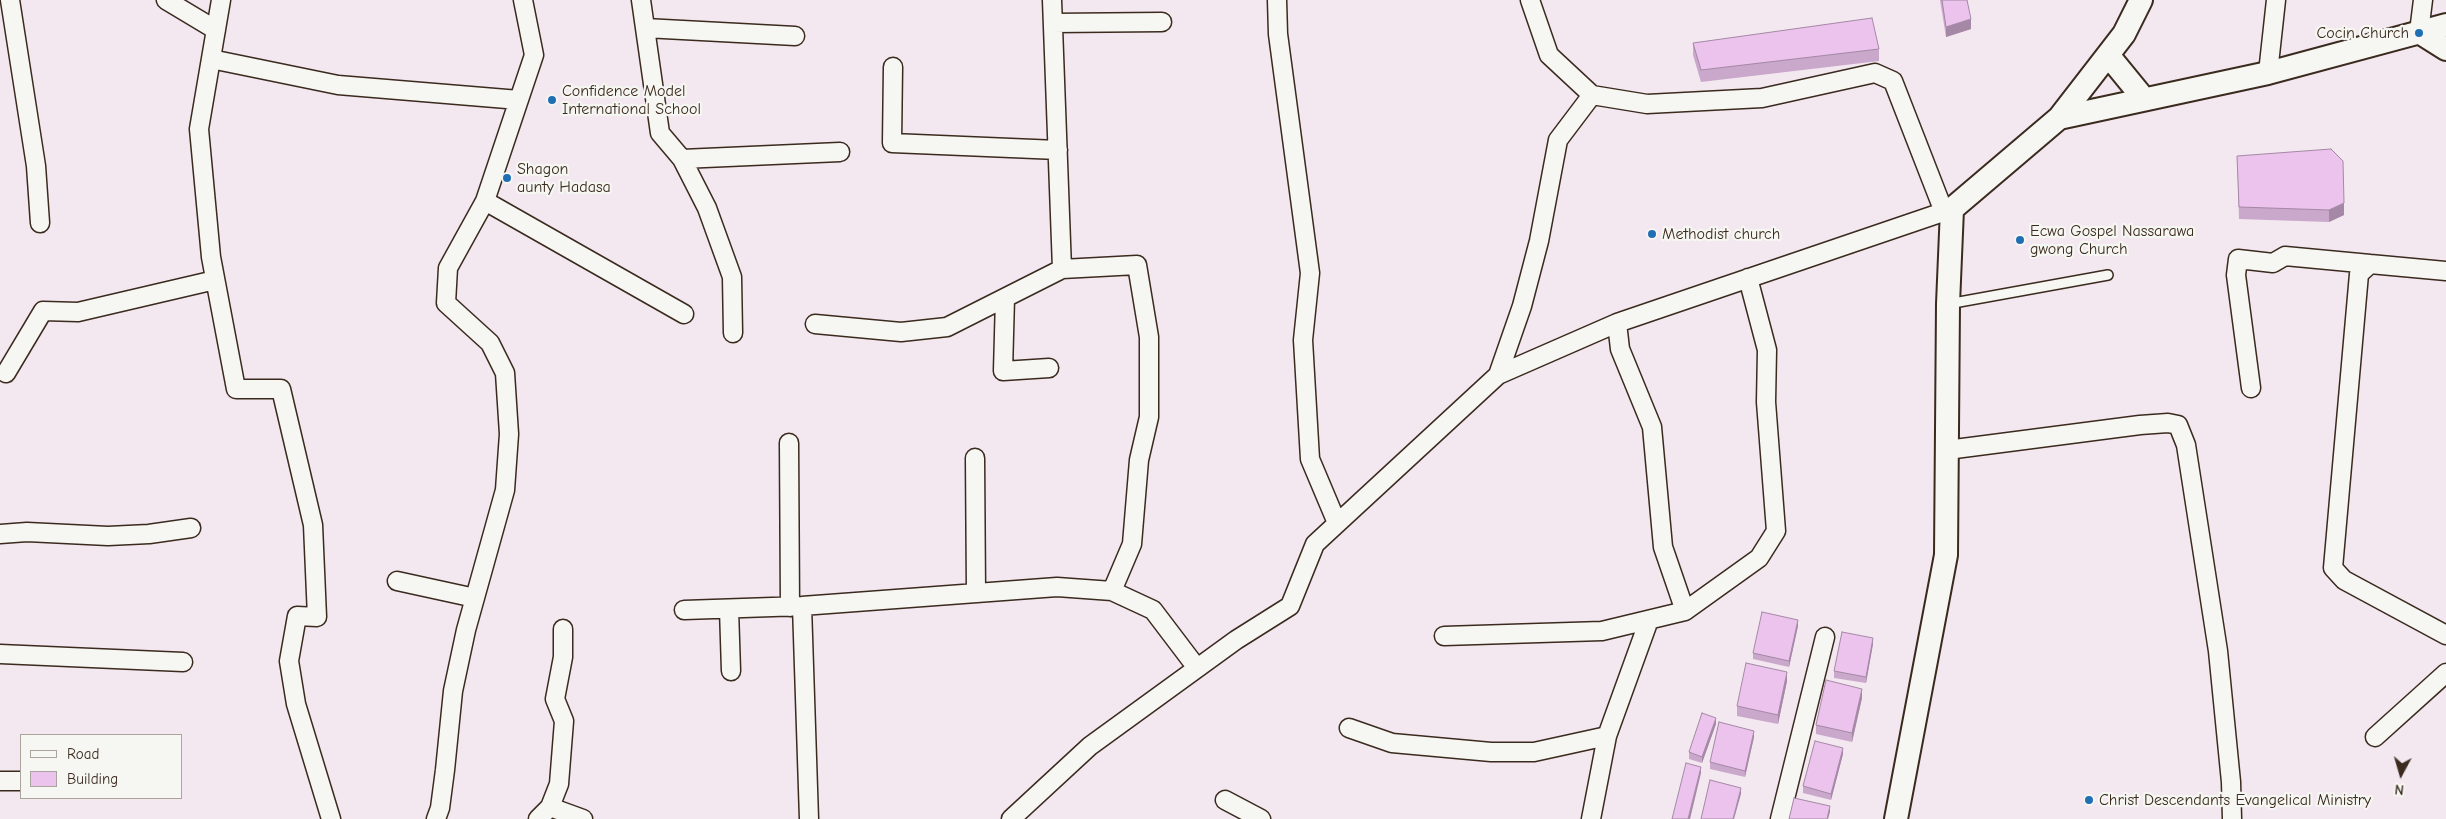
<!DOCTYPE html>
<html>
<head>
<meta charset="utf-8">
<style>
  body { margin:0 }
  #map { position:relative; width:2446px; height:819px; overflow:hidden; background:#f3e7f0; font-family:"Comic Neue",sans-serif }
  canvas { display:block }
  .legend { position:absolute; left:20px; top:734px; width:162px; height:65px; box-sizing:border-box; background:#f6f6f2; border:1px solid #aba49d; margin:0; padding:6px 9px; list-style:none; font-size:15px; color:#3b2a1e }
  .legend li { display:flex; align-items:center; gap:10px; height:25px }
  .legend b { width:25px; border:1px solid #aba49d }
  .north { position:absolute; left:2376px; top:749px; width:50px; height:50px; -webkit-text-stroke:4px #f6f6f2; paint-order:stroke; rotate:186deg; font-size:14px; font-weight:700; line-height:20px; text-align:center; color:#3b2a1e }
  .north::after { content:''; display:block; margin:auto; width:18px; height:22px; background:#3b2a1e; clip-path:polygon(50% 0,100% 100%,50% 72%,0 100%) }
</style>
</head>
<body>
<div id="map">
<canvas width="2446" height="819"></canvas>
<ul class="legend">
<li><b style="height:6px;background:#f6f6f2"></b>Road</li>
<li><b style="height:14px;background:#ebc3ec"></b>Building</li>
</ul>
<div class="north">N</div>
</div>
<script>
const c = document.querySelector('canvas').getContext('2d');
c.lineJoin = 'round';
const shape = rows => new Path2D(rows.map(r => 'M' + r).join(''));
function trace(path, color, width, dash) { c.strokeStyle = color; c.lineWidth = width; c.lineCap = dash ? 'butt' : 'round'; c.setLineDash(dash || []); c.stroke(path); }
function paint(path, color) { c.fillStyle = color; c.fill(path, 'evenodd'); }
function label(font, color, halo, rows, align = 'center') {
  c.font = font + ' "Comic Neue",sans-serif'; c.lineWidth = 4.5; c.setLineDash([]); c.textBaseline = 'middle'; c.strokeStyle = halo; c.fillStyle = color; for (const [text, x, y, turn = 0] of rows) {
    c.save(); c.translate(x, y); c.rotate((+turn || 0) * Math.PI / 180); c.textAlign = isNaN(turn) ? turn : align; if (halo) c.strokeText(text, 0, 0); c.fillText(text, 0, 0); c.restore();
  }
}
const service = shape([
  [1948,304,2108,275]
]);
const minor = shape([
  [10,0,36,166,40,223],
  [166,0,216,30],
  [221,0,199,129,211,257,236,389,281,389,313,525,317,617,297,616,289,661,296,704,331,819],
  [641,0,660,133,682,159,707,208,732,277,733,333],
  [1277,0,1278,34,1310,273,1303,340,1310,459,1337,523],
  [1530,0,1549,55,1592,95,1647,104,1762,98,1875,73,1893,81,1944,212],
  [1053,23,1162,22],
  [645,28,795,36],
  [2419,32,2423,0],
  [211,59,338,85,519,100],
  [893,67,892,143,1058,150],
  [2268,73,2276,0],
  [682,159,840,152],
  [485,201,684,314],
  [1062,269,1137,265,1149,337,1149,417,1139,460,1132,544,1112,591],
  [2446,271,2370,264,2359,274,2333,568,2344,580,2446,635],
  [1005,298,1003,371,1049,368],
  [1617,323,1620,349,1652,427,1663,547,1685,611],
  [815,324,901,332,947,327,1062,269,1052,0],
  [6,373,43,311,78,312,215,280],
  [1498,375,1522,306,1539,241,1558,140,1592,95],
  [2251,388,2236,275,2238,259,2273,263,2285,256,2370,264],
  [789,443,790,607],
  [1947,450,2140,425,2168,423,2178,425,2186,445,2218,651,2231,782,2232,819],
  [975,458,976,593],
  [0,534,27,532,108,536,149,534,191,528],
  [397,581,475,598],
  [802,606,809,819],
  [729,609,731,671],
  [684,610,802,606,1057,587,1112,591,1153,610,1197,668],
  [1444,636,1602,631,1685,611,1759,558,1776,531,1766,402,1767,350,1748,278],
  [0,654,183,662],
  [1349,728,1392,743,1491,752,1534,752,1607,736],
  [2375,737,2446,673],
  [0,781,21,781],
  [1225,800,1261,819],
  [550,807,583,819],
  [436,819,440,808,445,770,453,691,466,630,505,490,509,434,505,373,490,343,446,303,448,268,485,201,534,55,523,0],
  [538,819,550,807,559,784,564,721,555,699,563,657,563,629],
  [1011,819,1090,746,1236,640,1290,606,1315,544,1498,375,1617,323,1952,209],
  [1591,819,1607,736,1649,620],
  [1780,819,1825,637]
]);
const tertiary = shape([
  [2419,32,2446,49],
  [2108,55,2144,99],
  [2059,118,2124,34,2141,0],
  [1896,819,1946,555,1948,304,1952,209,2059,118,2268,73,2446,25]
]);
const wall = shape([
  [1940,0,1967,0,1971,29,1946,37],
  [1693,43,1879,49,1879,61,1701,82,1693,55],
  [2237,156,2344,215,2329,222,2239,219],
  [1798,626,1789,667,1753,659,1753,653],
  [1873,644,1866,683,1834,678,1834,671],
  [1787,681,1778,724,1737,716,1737,706],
  [1862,698,1852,742,1816,734,1816,725],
  [1716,724,1702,763,1689,759,1689,752],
  [1754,737,1745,777,1710,769,1710,762],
  [1843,754,1831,800,1803,793,1803,786]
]);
const shadedWall = shape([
  [1971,19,1971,29,1946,37,1946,27],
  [2344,203,2344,215,2329,222,2329,210],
  [1798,620,1798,626,1789,667,1789,661],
  [1873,638,1873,644,1866,683,1866,677],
  [1787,672,1787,681,1778,724,1778,715],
  [1862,689,1862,698,1852,742,1852,733],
  [1716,718,1716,724,1702,763,1702,757],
  [1754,731,1754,737,1745,777,1745,771],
  [1843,748,1843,754,1831,800,1831,794],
  [1701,767,1701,773,1690,819,1688,819],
  [1741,788,1741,794,1734,819,1733,819],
  [1830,806,1830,812,1828,819,1827,819]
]);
const building = shape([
  [1942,0,1967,0,1971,19,1946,27,1942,0],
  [1872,18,1879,49,1701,70,1693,43,1872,18],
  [2331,149,2343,161,2344,203,2329,210,2239,207,2237,156,2331,149],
  [1762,612,1798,620,1789,661,1753,653,1762,612],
  [1842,632,1873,638,1866,677,1834,671,1842,632],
  [1746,663,1787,672,1778,715,1737,706,1746,663],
  [1826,680,1862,689,1852,733,1816,725,1826,680],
  [1702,713,1716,718,1702,757,1689,752,1702,713],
  [1719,722,1754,731,1745,771,1710,762,1719,722],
  [1815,741,1843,748,1831,794,1803,786,1815,741],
  [1686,763,1701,767,1688,819,1672,819,1686,763],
  [1710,780,1741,788,1733,819,1701,819,1710,780],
  [1794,798,1830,806,1827,819,1789,819,1794,798]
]);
const markers = [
  [2419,33,5,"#1f6fb2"],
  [552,100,5,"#1f6fb2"],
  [507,178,5,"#1f6fb2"],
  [1652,234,5,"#1f6fb2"],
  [2020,240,5,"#1f6fb2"],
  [2089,800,5,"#1f6fb2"]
];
const poiNames = [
  ["Cocin Church",2409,33,"right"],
  ["Confidence Model",562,91],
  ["International School",562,109],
  ["Shagon",517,169],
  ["aunty Hadasa",517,187],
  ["Ecwa Gospel Nassarawa",2030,231],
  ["gwong Church",2030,249],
  ["Methodist church",1662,234],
  ["Christ Descendants Evangelical Ministry",2099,800]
];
trace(service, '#3b2a1e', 12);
trace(minor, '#3b2a1e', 21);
trace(tertiary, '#3b2a1e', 26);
trace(service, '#f6f6f2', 9);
trace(minor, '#f6f6f2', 18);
trace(tertiary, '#f6f6f2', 22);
paint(wall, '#caa8cb');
paint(shadedWall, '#a488a5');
paint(building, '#ebc3ec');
trace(building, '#a488a5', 1);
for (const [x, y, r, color] of markers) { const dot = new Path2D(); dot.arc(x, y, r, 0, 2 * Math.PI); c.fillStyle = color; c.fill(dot); trace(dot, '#f6f6f2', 2); }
label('16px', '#3b2a1e', '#f6f6f2', poiNames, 'left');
</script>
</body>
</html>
